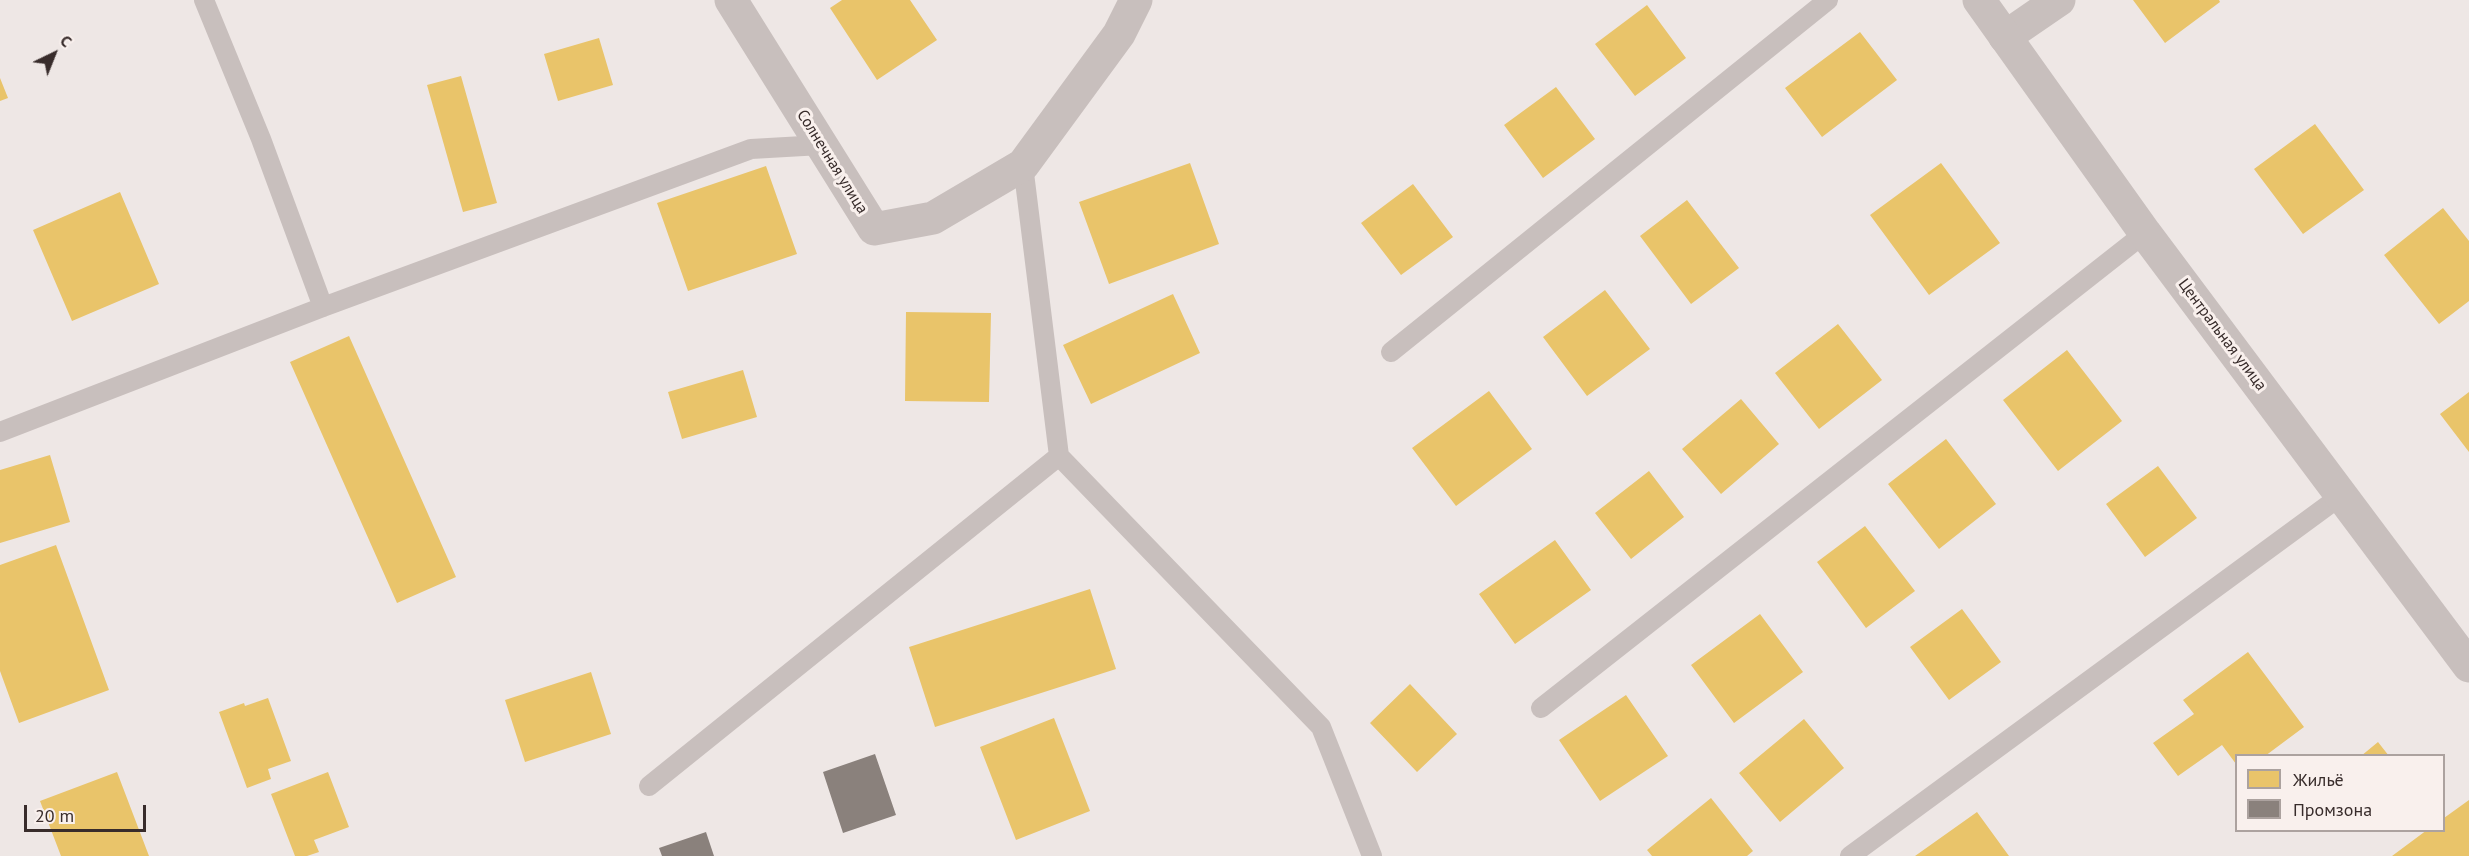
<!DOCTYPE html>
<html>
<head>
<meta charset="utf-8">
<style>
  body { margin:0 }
  #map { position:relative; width:2469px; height:856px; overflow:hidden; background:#eee7e5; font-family:"PT Sans",sans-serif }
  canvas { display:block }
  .legend { position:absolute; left:2235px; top:754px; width:210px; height:78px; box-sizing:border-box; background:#f9f0ed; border:2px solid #aca29f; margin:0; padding:8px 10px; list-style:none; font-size:18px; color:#382c2b }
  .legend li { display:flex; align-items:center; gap:12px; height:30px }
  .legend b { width:30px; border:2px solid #aca29f }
  .north { position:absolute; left:24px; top:24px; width:60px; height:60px; -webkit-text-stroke:4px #f9f0ed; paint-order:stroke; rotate:43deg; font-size:16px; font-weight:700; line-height:24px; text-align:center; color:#382c2b }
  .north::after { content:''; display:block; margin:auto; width:21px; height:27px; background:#382c2b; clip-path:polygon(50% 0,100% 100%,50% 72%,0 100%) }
  .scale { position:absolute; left:24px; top:805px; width:122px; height:27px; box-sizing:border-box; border:3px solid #382c2b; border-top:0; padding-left:8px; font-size:18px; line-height:21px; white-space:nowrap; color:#382c2b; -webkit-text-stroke:4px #f9f0ed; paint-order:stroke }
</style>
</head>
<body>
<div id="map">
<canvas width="2469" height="856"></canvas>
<ul class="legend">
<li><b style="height:16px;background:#e9c46a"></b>Жильё</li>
<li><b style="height:16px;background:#8a817c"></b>Промзона</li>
</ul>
<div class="north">С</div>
<div class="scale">20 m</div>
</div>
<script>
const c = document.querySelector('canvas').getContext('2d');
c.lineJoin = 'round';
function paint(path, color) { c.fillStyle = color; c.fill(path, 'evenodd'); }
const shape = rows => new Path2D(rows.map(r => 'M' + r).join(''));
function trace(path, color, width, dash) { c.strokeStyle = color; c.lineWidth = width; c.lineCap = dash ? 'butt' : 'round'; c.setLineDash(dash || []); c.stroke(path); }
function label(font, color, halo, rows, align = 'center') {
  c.font = font + ' "PT Sans",sans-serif'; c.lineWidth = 6; c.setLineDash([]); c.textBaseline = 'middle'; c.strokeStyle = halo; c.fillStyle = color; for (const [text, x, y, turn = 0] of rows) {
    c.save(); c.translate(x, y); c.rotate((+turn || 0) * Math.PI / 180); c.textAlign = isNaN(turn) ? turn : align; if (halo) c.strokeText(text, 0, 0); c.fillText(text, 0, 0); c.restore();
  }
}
const homes = shape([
  [842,0,910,0,937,40,877,80,830,8],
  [2133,0,2219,0,2220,2,2165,43],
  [1647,5,1686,58,1635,96,1595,44],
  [1860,32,1897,80,1822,137,1785,88],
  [599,38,613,85,558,101,544,54],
  [461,76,497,203,463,212,427,85],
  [0,78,8,98,0,101],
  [1556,87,1595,139,1543,178,1504,125],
  [2315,124,2364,190,2303,234,2254,169],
  [1190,163,1219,244,1109,284,1079,202],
  [1941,163,2000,243,1929,295,1870,215],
  [766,166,797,254,688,291,657,203],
  [1413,184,1453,237,1401,275,1361,223],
  [120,192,159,284,72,321,33,230],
  [1687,200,1739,268,1691,304,1640,236],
  [2443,208,2469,241,2469,301,2439,324,2384,255],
  [1605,290,1650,349,1587,396,1543,337],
  [1173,294,1200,353,1091,404,1063,345],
  [906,312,991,313,989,402,905,401],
  [1838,324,1882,380,1819,429,1775,373],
  [349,336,456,577,397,603,290,362],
  [2067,350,2122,421,2058,471,2003,400],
  [743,370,757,417,682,439,668,392],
  [1489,391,1532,449,1456,506,1412,448],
  [2469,392,2469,452,2440,414],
  [1741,399,1779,444,1721,494,1682,449],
  [1946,439,1996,504,1939,549,1888,484],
  [50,455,70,522,0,543,0,470],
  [2158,466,2197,518,2145,557,2106,504],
  [1649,471,1684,517,1631,559,1595,513],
  [1865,526,1915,591,1866,628,1817,562],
  [1555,540,1591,590,1515,644,1479,594],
  [56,545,109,690,19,723,0,671,0,565],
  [1090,589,1116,669,935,727,909,647],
  [1962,609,2001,662,1949,700,1910,647],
  [1760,614,1803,672,1734,723,1691,665],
  [2248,652,2304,727,2265,756,2236,756,2236,764,2222,745,2178,776,2153,743,2194,714,2183,700],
  [591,672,611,734,525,762,505,700],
  [1410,684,1457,734,1417,772,1370,723],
  [1626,695,1668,756,1600,801,1559,740],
  [268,698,291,761,268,769,271,779,247,788,219,712,244,703,245,706],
  [1054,718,1090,811,1016,840,980,747],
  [1804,719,1844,768,1780,822,1739,773],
  [2378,742,2389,756,2361,756],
  [117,772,149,856,61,856,40,801],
  [328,772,349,827,314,840,319,852,307,856,295,856,271,794],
  [1711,798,1753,851,1747,856,1652,856,1647,850],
  [2469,800,2469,856,2392,856,2427,830,2444,830,2444,818],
  [1977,812,2009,856,1915,856]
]);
const industry = shape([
  [875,754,896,815,843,833,823,772],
  [706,832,714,856,662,856,659,848]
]);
const service = shape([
  [204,0,261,139,323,307],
  [1023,165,1059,456,1321,727,1372,856],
  [1391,352,1828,0],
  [0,432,323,307,751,149,821,145],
  [1541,708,2145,233],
  [649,786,1059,456],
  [1850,856,2342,495]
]);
const minor = shape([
  [731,0,874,229,933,218,1023,165,1119,34,1136,0],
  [2005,37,2059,0]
]);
const tertiary = shape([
  [1979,0,2145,233,2469,666]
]);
const streetNames = [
  ["Солнечная улица",832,162,58],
  ["Центральная улица",2222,335,53]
];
paint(homes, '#e9c46a');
paint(industry, '#8a817c');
trace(service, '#c8bfbd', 20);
trace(minor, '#c8bfbd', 33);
trace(tertiary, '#c8bfbd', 33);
label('16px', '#382c2b', '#f9f0ed', streetNames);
</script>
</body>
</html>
